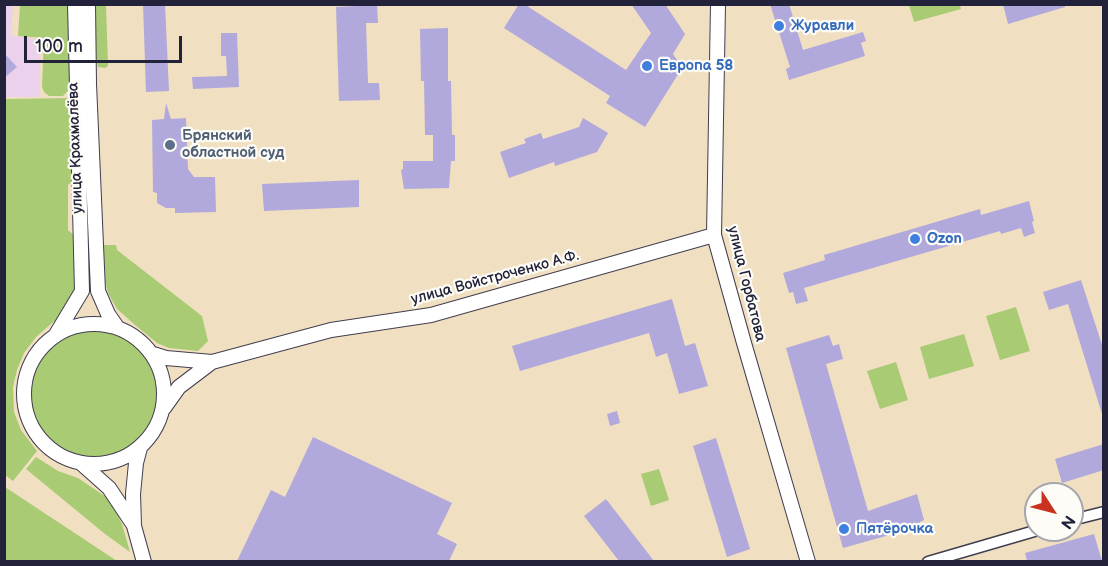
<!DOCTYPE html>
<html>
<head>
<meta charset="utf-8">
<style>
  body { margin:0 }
  #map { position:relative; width:1108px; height:566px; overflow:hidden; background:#f1dfc1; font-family:"Balsamiq Sans",sans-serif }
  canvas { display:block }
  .frame { position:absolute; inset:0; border:6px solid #22223b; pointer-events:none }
  .north { position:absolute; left:1024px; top:482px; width:60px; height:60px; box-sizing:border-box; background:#fdfcf7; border:2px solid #a5a5ac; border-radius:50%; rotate:126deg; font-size:16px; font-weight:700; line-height:24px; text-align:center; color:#22223b }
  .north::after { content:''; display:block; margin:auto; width:21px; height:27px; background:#c8321e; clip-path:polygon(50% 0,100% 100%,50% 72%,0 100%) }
  .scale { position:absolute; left:24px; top:36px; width:158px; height:27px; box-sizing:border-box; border:3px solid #22223b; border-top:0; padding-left:8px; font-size:18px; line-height:21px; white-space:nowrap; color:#22223b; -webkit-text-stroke:4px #fdfcf7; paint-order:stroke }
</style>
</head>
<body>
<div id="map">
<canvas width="1108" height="566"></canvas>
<div class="frame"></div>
<div class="north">N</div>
<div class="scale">100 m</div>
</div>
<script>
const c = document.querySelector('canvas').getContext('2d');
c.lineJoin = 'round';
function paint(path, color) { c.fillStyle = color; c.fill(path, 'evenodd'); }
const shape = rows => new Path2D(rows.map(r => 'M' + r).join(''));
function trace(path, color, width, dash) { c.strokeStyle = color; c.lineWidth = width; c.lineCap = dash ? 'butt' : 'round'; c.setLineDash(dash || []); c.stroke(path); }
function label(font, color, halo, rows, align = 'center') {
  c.font = font + ' "Balsamiq Sans",sans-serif'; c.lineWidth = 4.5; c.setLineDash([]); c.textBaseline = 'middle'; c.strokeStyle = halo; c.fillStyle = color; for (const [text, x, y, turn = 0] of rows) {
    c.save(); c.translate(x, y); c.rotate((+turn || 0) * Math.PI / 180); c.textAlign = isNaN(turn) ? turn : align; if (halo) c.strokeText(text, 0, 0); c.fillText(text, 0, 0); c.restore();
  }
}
const built = shape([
  [4,5,13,5,11,35,39,40,40,97,5,97]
]);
const green = shape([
  [20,5,72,5,73,85,63,96,49,96,44,92,42,87,44,38,18,36],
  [95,5,106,5,108,66,105,68,98,67,96,57],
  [909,5,960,5,961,9,914,22],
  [73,98,75,179,68,185,68,230,77,238,77,281,74,293,59,317,36,337,24,353,17,370,13,387,14,412,21,430,37,451,13,481,5,475,5,99],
  [101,245,116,245,117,250,202,316,208,341,198,351,169,348,157,343,134,324,117,309,108,293,103,274],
  [1016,307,1030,351,1000,360,986,316],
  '31 394a63 63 0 1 1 126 0a63 63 0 1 1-126 0Z',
  [964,334,974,366,929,379,920,347],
  [896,362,908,400,880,409,867,371],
  [36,457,58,471,78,478,106,497,115,510,122,524,130,552,105,534,26,469],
  [659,469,669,500,651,506,641,474],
  [4,487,5,487,117,561,5,561]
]);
const building = shape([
  [143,4,165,4,169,91,146,92],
  [519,4,524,4,626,70,651,33,631,4,665,4,685,34,673,54,682,68,645,127,606,103,610,96,504,28],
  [770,4,789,4,803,50,863,32,866,41,861,43,865,56,789,80,786,69,790,67],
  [1003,4,1065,4,1065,7,1008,24],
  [377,5,378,23,366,23,368,83,379,83,380,100,339,101,336,7],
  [448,28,448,81,451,81,452,135,455,135,455,161,451,161,449,188,404,189,401,170,403,169,403,161,433,161,433,135,425,135,424,81,421,81,420,29],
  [221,33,237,33,239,87,193,89,192,77,227,76,226,56,221,56],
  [4,53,17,67,4,78],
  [166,103,171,119,186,118,188,169,194,177,215,177,216,212,175,213,175,208,166,208,157,203,157,193,153,192,152,120,164,119],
  [583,118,608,133,597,152,555,166,554,162,509,178,500,152,526,143,524,139,541,133,543,139,579,127],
  [359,180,359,207,264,211,262,184],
  [1029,201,1034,221,1032,222,1035,233,1024,237,1021,228,1001,234,1000,231,804,288,808,301,796,304,793,292,789,293,783,273,825,260,824,255,980,209,981,215],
  [1081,280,1104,351,1104,413,1102,414,1068,304,1049,310,1043,292],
  [672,299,685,346,695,343,708,386,679,394,667,353,656,357,649,333,520,371,512,346],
  [829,335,833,346,839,344,843,359,826,364,868,511,917,494,924,520,920,522,920,523,892,532,893,534,843,548,786,348],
  [617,411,620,423,610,426,607,414],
  [313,437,452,503,437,534,457,544,449,561,237,561,271,490,285,497],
  [716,438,750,549,727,557,693,446],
  [1104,444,1104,470,1062,483,1055,459],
  [606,499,654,561,619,561,584,516],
  [1094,534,1102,561,1027,561,1025,553]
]);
const minor = shape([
  [1072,520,1104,512],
  [928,562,1038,530]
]);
const major = shape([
  [88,4,89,84,98,291,108,314,117,327],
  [718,4,714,235,744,343,808,562],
  '24 394a70 70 0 1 1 140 0a70 70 0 1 1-140 0Z',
  [55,336,82,291,75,4],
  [153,354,166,358,212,362,331,330,431,315,714,235],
  [164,408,179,387,212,362],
  [140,448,136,463,133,494,134,526,144,562],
  [82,464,109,488,133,524]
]);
const markers = [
  [779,26,6,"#3f7fe0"],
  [647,66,6,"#3f7fe0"],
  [170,145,6,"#5c6f8a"],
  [915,239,6,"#3f7fe0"],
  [844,529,6,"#3f7fe0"]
];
const shopNames = [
  ["Журавли",791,26],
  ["Европа 58",659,66],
  ["Ozon",927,239],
  ["Пятёрочка",856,529]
];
const serviceNames = [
  ["Брянский",182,136],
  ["областной суд",182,153]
];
const streetNames = [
  ["улица Крахмалёва",76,148,-92],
  ["улица Войстроченко А.Ф.",495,278,-15],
  ["улица Горбатова",746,284,76]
];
paint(built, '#ebd1eb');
paint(green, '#a8cb74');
paint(building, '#b1a9dc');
trace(minor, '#413e4f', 13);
trace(major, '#413e4f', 16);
trace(minor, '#fff', 10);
trace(major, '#fff', 14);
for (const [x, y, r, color] of markers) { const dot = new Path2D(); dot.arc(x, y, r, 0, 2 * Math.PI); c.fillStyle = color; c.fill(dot); trace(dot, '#fdfcf7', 2); }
label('bold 15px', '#366cbe', '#fdfcf7', shopNames, 'left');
label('bold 15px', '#4e5e75', '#fdfcf7', serviceNames, 'left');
label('15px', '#22223b', '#fdfcf7', streetNames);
</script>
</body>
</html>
